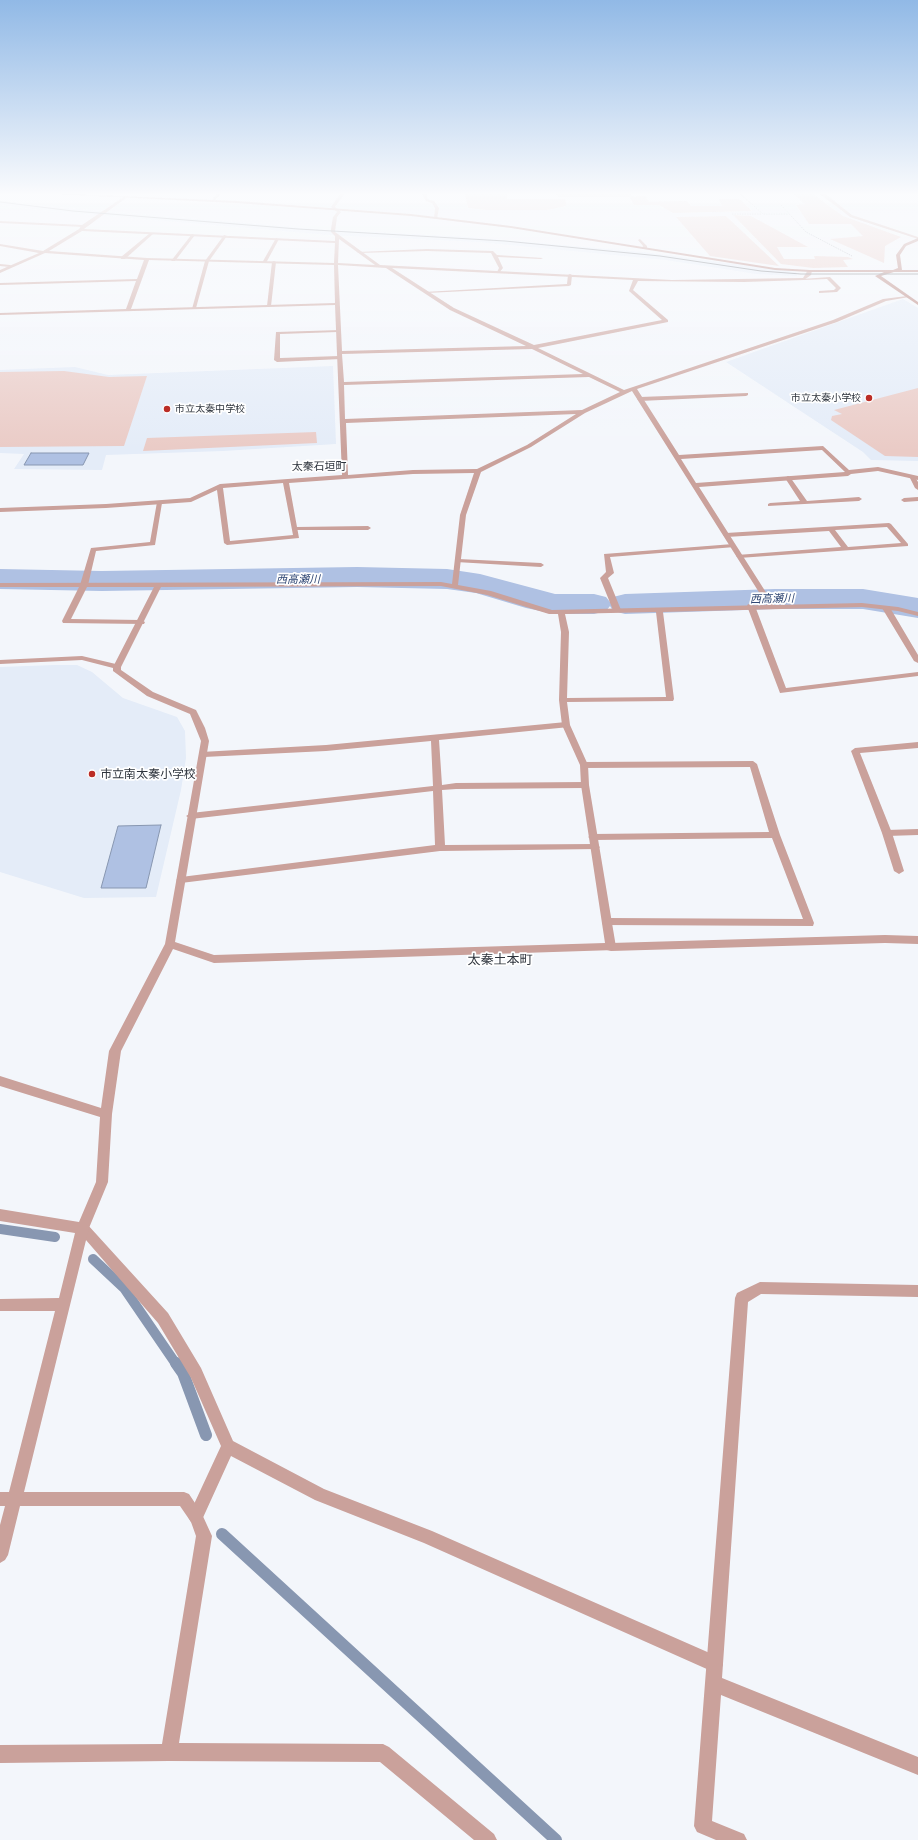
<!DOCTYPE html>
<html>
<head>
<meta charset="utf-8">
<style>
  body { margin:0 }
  canvas { display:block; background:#f3f6fb }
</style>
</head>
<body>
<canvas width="918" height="1840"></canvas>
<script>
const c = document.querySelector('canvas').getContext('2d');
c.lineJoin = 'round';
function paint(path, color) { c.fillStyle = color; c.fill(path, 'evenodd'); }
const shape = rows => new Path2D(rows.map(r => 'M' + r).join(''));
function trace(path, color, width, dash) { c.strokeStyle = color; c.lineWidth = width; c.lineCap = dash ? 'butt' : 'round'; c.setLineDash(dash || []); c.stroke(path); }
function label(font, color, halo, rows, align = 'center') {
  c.font = font + ' "Alegreya Sans","Noto Sans JP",sans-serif'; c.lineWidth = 3.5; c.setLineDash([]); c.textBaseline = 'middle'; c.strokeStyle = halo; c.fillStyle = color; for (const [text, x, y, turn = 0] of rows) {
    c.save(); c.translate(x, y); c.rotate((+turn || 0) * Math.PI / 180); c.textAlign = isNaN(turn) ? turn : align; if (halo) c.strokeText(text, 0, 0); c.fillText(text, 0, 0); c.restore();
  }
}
const built = shape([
  [0,201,31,205,327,230,467,237,643,252,796,272,797,276,756,274,666,260,479,242,329,235,49,211,0,205],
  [903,299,918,308,918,461,871,460,863,452,726,362],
  [333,366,336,444,223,451,106,455,102,470,14,469,24,454,0,453,0,370,75,367,108,375],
  [55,665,77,665,92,672,123,698,177,717,185,731,186,758,181,790,156,897,84,898,0,872,0,667]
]);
const green = shape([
  [465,193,507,193,507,199,565,199,566,206,547,210,486,210,468,208],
  [540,193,631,193,630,197,645,196,649,202,687,201,691,206,722,206,719,199,739,199,752,211,673,213,659,205,634,205,630,197,559,197,556,194],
  [793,193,811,193,843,216,901,237,885,246,884,263,830,239,863,236,851,224,809,224,796,205,805,204],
  [733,215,751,216,808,247,777,247,784,259,815,259,814,256,848,257,853,259,843,260,848,267,813,268,781,264],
  [726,216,779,266,710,256,676,217],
  [64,371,109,377,147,376,124,446,0,447,0,372],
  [918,388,918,457,885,456,831,420,832,416,842,414,834,410],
  [316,432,317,443,143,451,147,438]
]);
const water = shape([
  [31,453,89,453,83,465,24,465,31,453],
  [161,825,146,888,101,888,118,826,161,825]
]);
const streamFar1 = shape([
  [0,1229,55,1237],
  [93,1259,124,1288,176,1364]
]);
const stream = shape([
  [176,1363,183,1373,206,1435],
  [222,1534,556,1840]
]);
const river = shape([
  [357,567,447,569,480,574,555,594,594,594,606,597,610,602,613,597,625,594,775,589,863,589,918,598,918,618,863,609,775,609,625,614,613,611,610,606,606,611,594,614,555,614,526,608,476,593,447,589,357,587,102,591,0,589,0,569,102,571,357,567]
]);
const path = shape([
  [739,193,763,214,788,214],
  [781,205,806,232,852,256],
  [732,214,762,214]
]);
const service = shape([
  [422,193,426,193,428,201,426,201,422,193],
  [0,221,83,225,85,226,83,227,0,223,0,221],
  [150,233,153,234,125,259,121,259,121,257,150,233],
  [192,234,195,235,175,261,171,261,192,234],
  [224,235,227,236,209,261,196,308,192,309,205,261,224,235],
  [276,238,279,239,266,263,262,263,276,238],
  [640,239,647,246,647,248,642,249,643,246,638,240,640,239],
  [427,249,493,251,497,255,543,258,541,259,498,257,503,268,499,273,497,272,499,268,491,253,427,251,359,253,357,252,427,249],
  [274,261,276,262,271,306,269,307,267,306,272,262,274,261],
  [0,264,10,265,12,266,10,267,0,266,0,264],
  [570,274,572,275,571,285,569,286,426,293,424,292,567,284,568,275,570,274],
  [830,277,841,288,837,292,819,293,819,291,834,290,836,288,827,279,804,280,802,279,830,277],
  [340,330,338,332,280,334,280,358,339,356,341,359,277,362,274,360,276,332,340,330],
  [748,393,748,395,746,396,640,401,637,399,640,397,748,393],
  [788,476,790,477,807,501,859,497,862,499,859,501,768,506,768,504,770,503,800,501,785,478,788,476],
  [913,476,915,477,918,482,918,490,915,488,910,478,913,476],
  [918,497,918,501,904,502,901,500,904,498,918,497],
  [157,502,162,503,155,545,96,551,88,585,71,619,141,620,145,622,144,624,63,623,62,621,80,585,91,548,150,542,157,502],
  [889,523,891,524,908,544,908,546,739,558,736,556,737,555,841,547,829,531,726,537,723,535,726,533,889,523],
  [887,527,901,543,848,547,835,530,887,527],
  [296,527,368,526,371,528,368,530,294,530,294,528,296,527],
  [733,544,736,546,735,547,610,557,614,573,608,578,621,610,620,612,617,612,613,610,600,578,606,572,604,554,733,544],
  [458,559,541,563,544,565,541,567,456,562,455,561,458,559],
  [748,604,755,606,786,688,918,672,918,676,780,693,747,606,748,604],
  [883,606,889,606,918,655,918,663,914,661,882,608,883,606],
  [82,656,120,665,121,667,117,669,82,660,0,664,0,660,82,656],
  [566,722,570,725,569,727,439,740,442,785,456,783,585,782,589,785,585,788,456,789,442,790,445,845,595,844,600,847,598,849,440,851,181,883,176,880,181,877,435,845,433,791,191,819,186,816,191,813,433,786,431,741,326,751,204,757,201,756,200,754,201,752,326,745,566,722],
  [918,742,918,748,860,753,892,833,904,871,899,874,894,871,882,833,851,751,855,748,918,742],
  [753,761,757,764,780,835,814,923,813,926,603,925,602,922,607,918,803,919,772,838,593,840,588,837,593,834,769,832,750,767,584,768,580,765,584,762,753,761],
  [83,1222,87,1224,168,1313,201,1368,233,1441,324,1489,432,1531,721,1658,723,1664,721,1670,715,1672,709,1670,424,1543,315,1500,231,1456,201,1522,196,1525,191,1522,188,1517,221,1446,191,1378,158,1323,79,1232,77,1228,79,1224,83,1222]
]);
const minor = shape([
  [217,193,221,193,213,202,211,202,217,193],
  [341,193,345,193,335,207,341,212,337,217,335,232,380,265,672,280,803,278,808,270,812,271,811,275,804,280,744,282,638,281,633,290,668,320,668,322,538,348,624,390,833,320,883,299,907,296,909,297,886,301,837,322,637,389,679,455,823,446,849,470,878,467,918,476,918,480,878,471,851,474,848,476,699,487,774,605,862,603,898,607,918,612,918,616,898,611,862,607,663,612,674,699,673,701,567,702,570,725,588,765,589,785,616,947,615,950,214,963,173,949,121,1051,112,1114,108,1182,89,1228,24,1492,184,1492,189,1494,201,1512,212,1536,179,1743,383,1744,389,1747,494,1834,497,1840,474,1840,380,1762,169,1761,0,1763,0,1745,162,1744,196,1536,191,1522,180,1506,20,1506,8,1555,5,1560,0,1563,0,1525,5,1506,0,1506,0,1492,9,1492,55,1311,0,1311,0,1299,59,1298,75,1233,0,1221,0,1209,79,1222,96,1182,100,1117,0,1086,0,1076,101,1108,109,1051,165,944,201,741,190,714,147,696,113,671,113,667,154,587,0,587,0,583,441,582,452,584,460,515,474,473,413,474,289,483,299,538,227,545,224,543,217,490,191,502,106,508,0,512,0,508,106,504,190,498,220,484,342,475,335,305,0,315,0,313,126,309,136,281,0,285,0,283,137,279,144,260,45,253,0,273,0,270,39,253,0,246,0,244,43,251,79,229,82,225,125,196,126,198,84,229,335,241,335,236,331,232,331,229,333,217,337,212,331,207,341,193],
  [82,231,335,243,334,263,147,258,49,251,82,231],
  [339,239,375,265,338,263,339,239],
  [149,260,334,265,335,303,131,309,149,260],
  [338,265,386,268,450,310,526,346,342,351,338,265],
  [392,268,633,280,629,291,662,320,534,345,454,308,392,268],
  [532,349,583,374,344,382,342,354,532,349],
  [589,377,620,392,582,410,345,419,344,385,589,377],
  [632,391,767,605,552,610,491,591,458,585,466,515,481,472,531,447,585,413,632,391],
  [576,414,527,445,477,469,413,470,348,475,346,423,576,414],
  [822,450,845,472,696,483,681,459,822,450],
  [283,483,293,535,230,541,223,488,283,483],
  [441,586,487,595,549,614,558,614,561,632,559,700,562,725,580,765,581,785,605,943,214,955,175,942,209,741,205,728,196,710,153,692,121,670,121,667,161,587,441,586],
  [656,612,666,697,567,698,569,632,565,614,656,612],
  [819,193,824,193,852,215,918,237,918,239,850,217,819,193],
  [426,199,434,201,439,208,437,219,434,218,435,208,432,203,426,201,426,199],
  [918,829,918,835,887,836,882,833,887,830,918,829],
  [760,1282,918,1285,918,1297,761,1294,748,1302,722,1678,918,1757,918,1775,721,1695,712,1821,744,1834,747,1840,716,1840,697,1832,694,1826,705,1683,735,1298,737,1293,760,1282]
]);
const tertiary = shape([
  [885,935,918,936,918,944,885,943,611,951,607,950,606,947,607,944,611,943,885,935]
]);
const secondary = shape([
  [0,193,4,193,2,194,0,193],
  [40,193,236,201,411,214,511,226,775,268,810,270,893,270,898,268,896,255,904,244,918,238,918,241,906,246,900,255,902,270,918,270,918,272,894,272,881,276,918,302,918,305,875,276,884,272,810,272,775,270,511,228,411,216,236,203,40,193]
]);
const tram = shape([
  [0,202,73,211,298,229,505,241,660,256,761,271,801,274,918,274]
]);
const markers = [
  [869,398,4,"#bb2d26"],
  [167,409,4,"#bb2d26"],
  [92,774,4,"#bb2d26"]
];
const farPoinames = [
  ["市立太秦小学校",861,398],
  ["市立太秦中学校",175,409,"left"]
];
const farNeighbourhoodnames = [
  ["太秦石垣町",319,467]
];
const farWaternames = [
  ["西高瀬川",298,580],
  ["西高瀬川",772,599,-1]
];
const poiNames = [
  ["市立南太秦小学校",100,774]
];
const neighbourhoodNames = [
  ["太秦土本町",500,960]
];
paint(built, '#e4ecf8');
paint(green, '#eacbc6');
paint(water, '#afc1e3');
trace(water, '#8897b1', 1);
trace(streamFar1, '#8897b1', 10);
trace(stream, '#8897b1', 12);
paint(river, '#afc1e3');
trace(path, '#a4a8af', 1, [1.5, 1]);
paint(service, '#caa19b');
paint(minor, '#caa19b');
paint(tertiary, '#caa19b');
paint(secondary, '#b1776f');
trace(tram, '#6a6f77', 1);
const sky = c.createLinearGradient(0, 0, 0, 451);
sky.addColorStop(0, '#91b9e6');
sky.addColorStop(0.43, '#fafbfd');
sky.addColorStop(1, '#fafbfd00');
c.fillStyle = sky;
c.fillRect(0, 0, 918, 451);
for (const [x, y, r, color] of markers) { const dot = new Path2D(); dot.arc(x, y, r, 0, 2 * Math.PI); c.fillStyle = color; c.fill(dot); trace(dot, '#fff', 1.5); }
label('10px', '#2e343d', '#fff', farPoinames, 'right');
label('11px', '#2e343d', '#fff', farNeighbourhoodnames);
label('italic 11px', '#304774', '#fff', farWaternames);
label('12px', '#2e343d', '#fff', poiNames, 'left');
label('13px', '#2e343d', '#fff', neighbourhoodNames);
</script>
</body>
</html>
